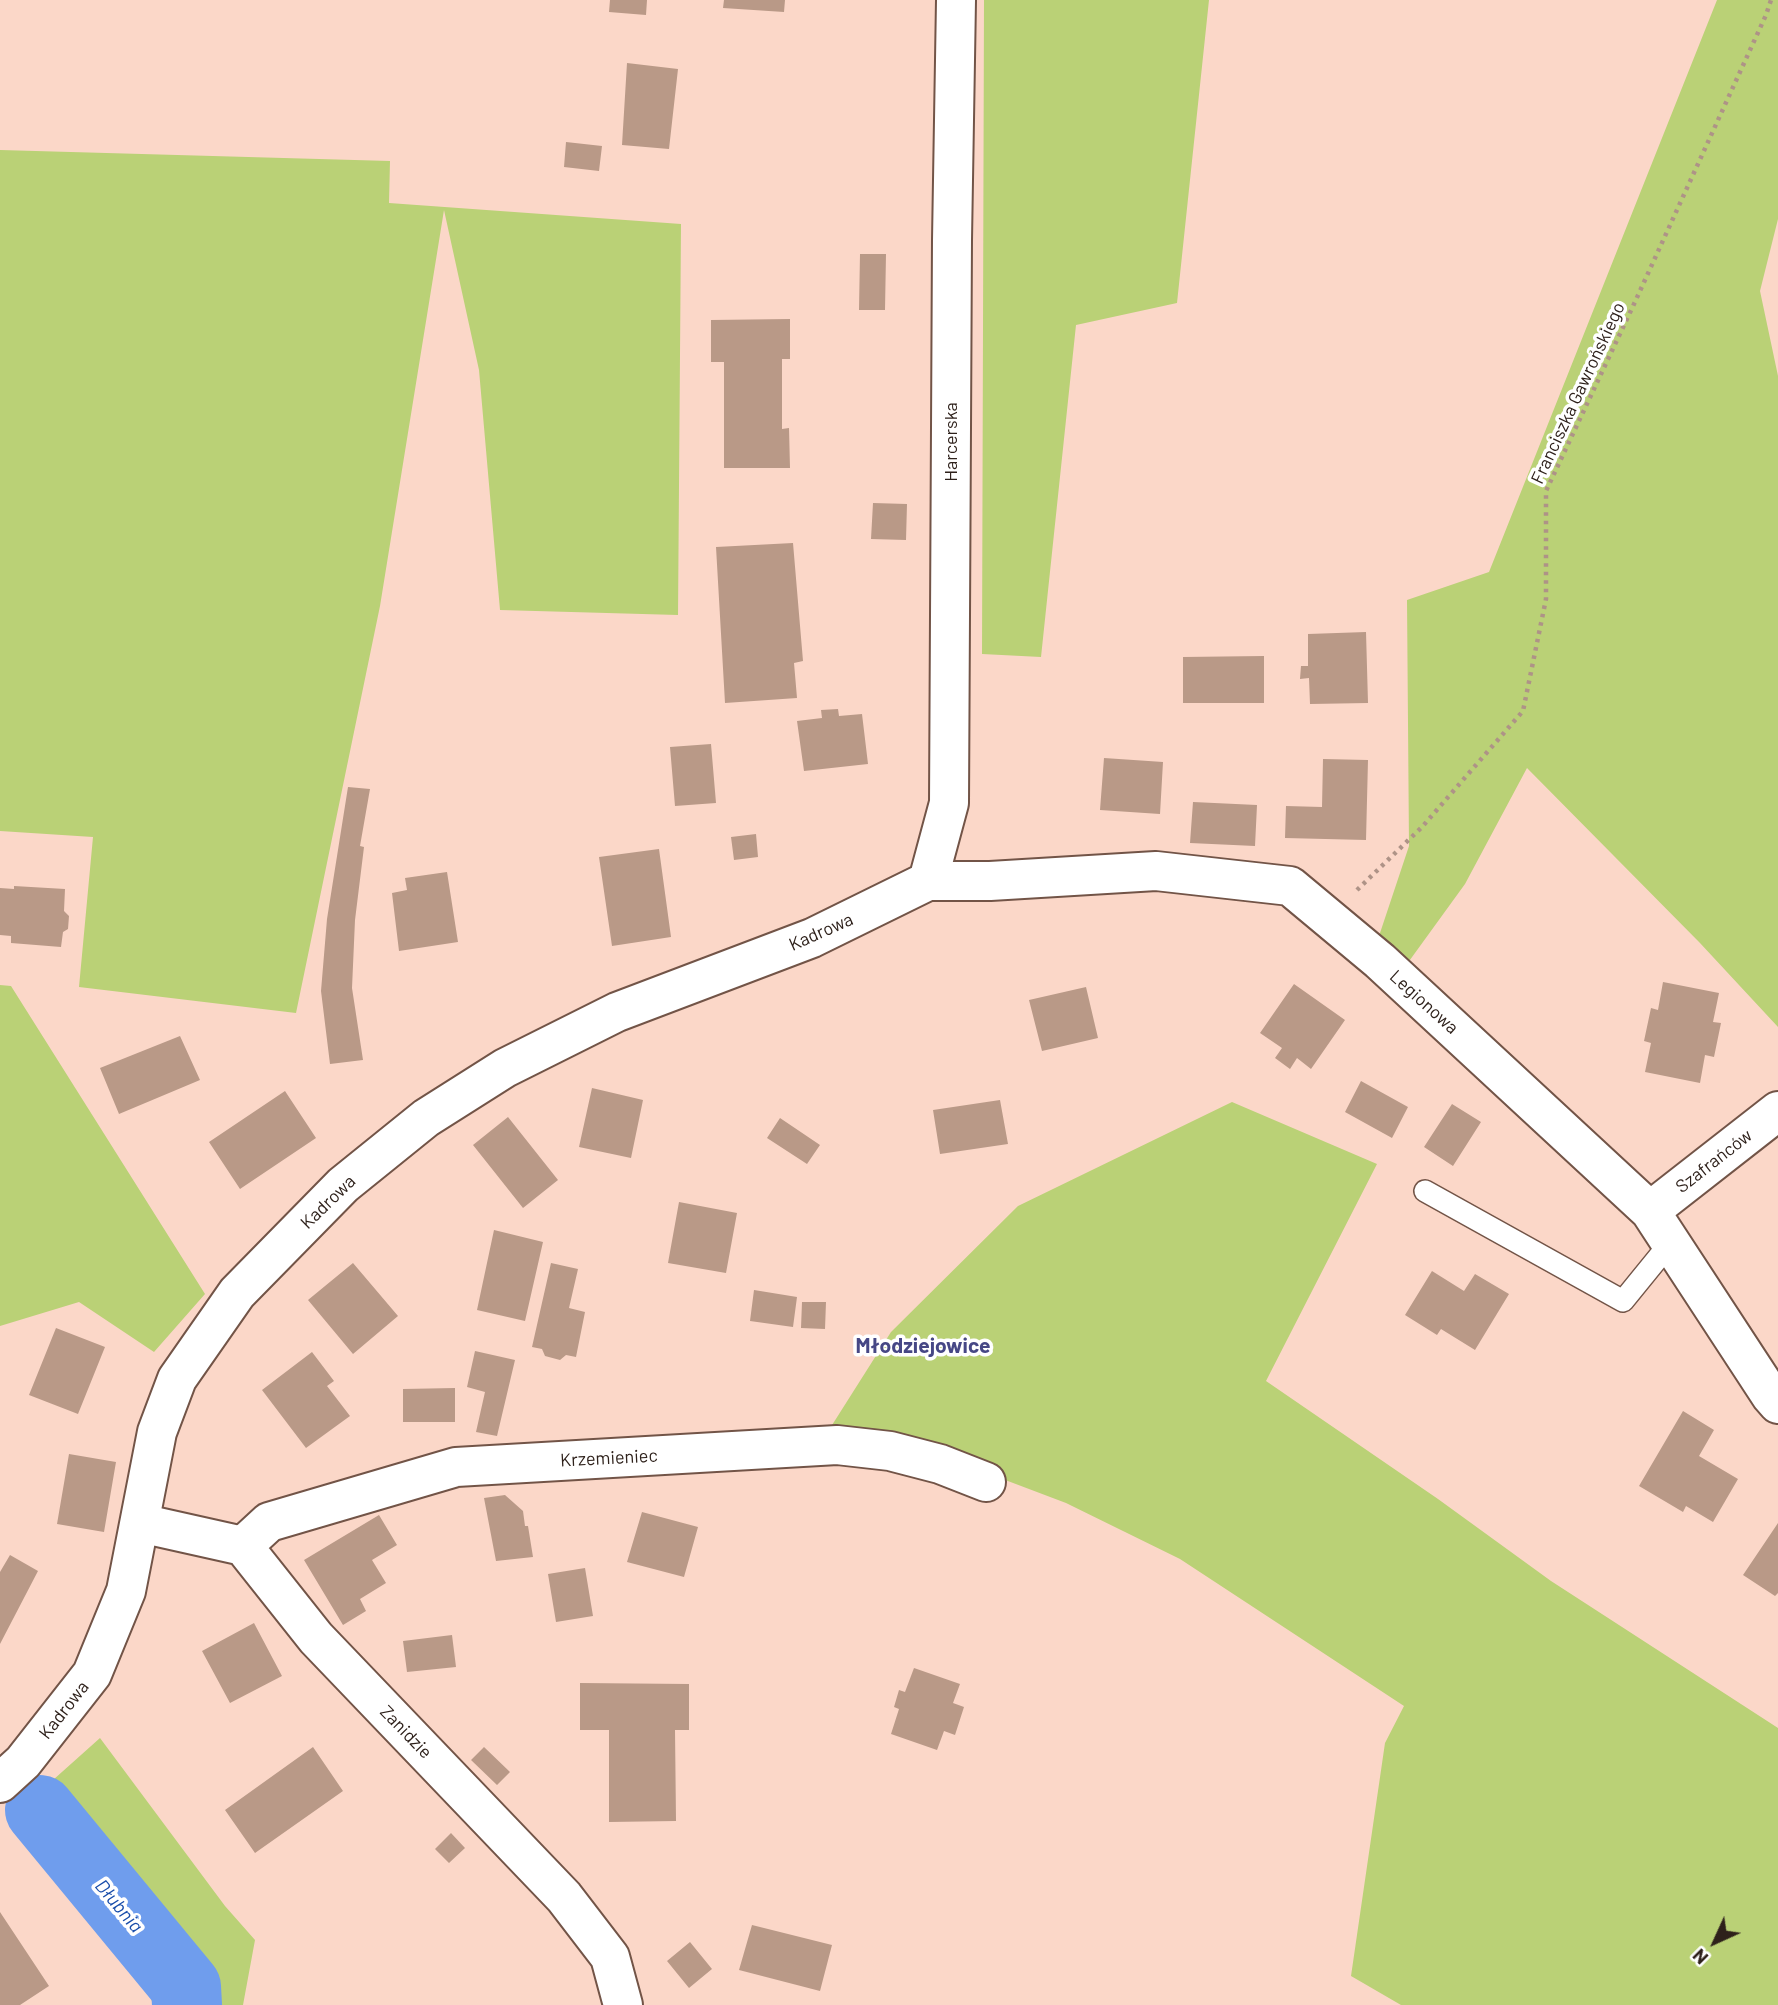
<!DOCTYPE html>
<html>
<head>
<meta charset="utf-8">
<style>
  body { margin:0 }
  #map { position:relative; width:1778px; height:2005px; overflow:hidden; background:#fbd7c8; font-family:Barlow,sans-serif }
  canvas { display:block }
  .north { position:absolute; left:1680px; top:1907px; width:70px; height:70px; -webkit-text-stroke:5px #fff; paint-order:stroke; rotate:225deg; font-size:19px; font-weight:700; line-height:28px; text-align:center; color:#2e211b }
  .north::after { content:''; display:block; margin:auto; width:24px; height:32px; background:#2e211b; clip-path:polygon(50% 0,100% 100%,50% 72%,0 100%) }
</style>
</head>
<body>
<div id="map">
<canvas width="1778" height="2005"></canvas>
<div class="north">N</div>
</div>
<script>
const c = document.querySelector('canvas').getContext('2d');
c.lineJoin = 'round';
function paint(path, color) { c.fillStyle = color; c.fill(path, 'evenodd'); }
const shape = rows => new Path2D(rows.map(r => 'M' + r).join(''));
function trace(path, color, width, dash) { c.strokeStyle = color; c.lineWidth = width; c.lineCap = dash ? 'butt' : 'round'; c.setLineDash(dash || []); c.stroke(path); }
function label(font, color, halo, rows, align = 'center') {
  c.font = font + ' Barlow,sans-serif'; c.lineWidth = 7; c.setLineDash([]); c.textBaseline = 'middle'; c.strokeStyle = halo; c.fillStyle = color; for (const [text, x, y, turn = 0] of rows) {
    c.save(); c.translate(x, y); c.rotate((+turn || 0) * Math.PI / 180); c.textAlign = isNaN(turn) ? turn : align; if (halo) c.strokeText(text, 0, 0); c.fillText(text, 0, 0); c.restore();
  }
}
const green = shape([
  [984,0,1209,0,1177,303,1076,325,1041,657,982,654],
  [1717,0,1778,0,1778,219,1760,291,1778,376,1778,1027,1700,943,1527,768,1465,884,1407,964,1378,939,1409,846,1407,600,1489,572],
  [0,150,390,161,389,203,681,224,678,615,500,610,479,370,444,210,380,606,296,1013,79,987,93,837,0,831],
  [0,985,11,986,205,1294,154,1352,79,1302,0,1326],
  [1232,1102,1377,1164,1266,1381,1438,1499,1551,1581,1778,1728,1778,2005,1401,2005,1351,1976,1385,1743,1404,1706,1180,1559,1066,1503,955,1461,827,1433,891,1332,1018,1206],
  [100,1738,225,1906,255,1940,243,2005,153,2005,145,1979,110,1923,13,1826,53,1780]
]);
const river = shape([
  [40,1810,186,1987,187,2005]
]);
const building = shape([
  [610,0,647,0,646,15,609,12],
  [724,0,785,0,784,12,723,8],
  [627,63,678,69,669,149,622,145],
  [566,142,602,146,599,171,564,167],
  [860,254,886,254,885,310,859,310],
  [790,319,790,359,782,359,782,429,789,428,790,468,724,468,724,362,711,362,711,320],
  [873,503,907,504,906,540,871,539],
  [793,543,803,661,794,663,797,698,725,703,716,547],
  [1366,632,1368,703,1310,704,1309,678,1300,679,1301,666,1308,666,1308,634],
  [1264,656,1264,703,1183,703,1183,657],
  [838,709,839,716,862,714,868,764,804,771,797,721,822,718,821,710],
  [711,744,716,803,675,806,670,747],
  [1104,758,1163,762,1160,814,1100,810],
  [1323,759,1368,760,1366,840,1285,838,1286,806,1322,807],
  [348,787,370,789,360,846,364,847,355,920,352,988,363,1060,330,1064,321,991,327,919],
  [1193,802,1257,805,1255,846,1190,843],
  [756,834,758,857,734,860,731,837],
  [659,849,671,937,612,946,599,857],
  [447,872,458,942,399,951,392,893,407,890,405,878],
  [14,886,65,889,64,911,69,916,68,929,63,932,61,947,11,943,11,936,0,935,0,888,14,889],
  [1663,982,1719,993,1713,1022,1721,1023,1714,1057,1705,1055,1700,1083,1645,1072,1651,1043,1644,1041,1651,1008,1658,1010],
  [1294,984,1345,1020,1311,1069,1297,1058,1290,1069,1275,1058,1282,1048,1260,1033],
  [1086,987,1098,1038,1042,1051,1029,1000],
  [180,1036,200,1080,119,1114,100,1068],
  [1361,1081,1408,1107,1392,1138,1345,1112],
  [592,1088,643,1100,631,1158,579,1147],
  [285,1091,316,1138,240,1189,209,1142],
  [1000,1100,1008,1144,940,1154,933,1110],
  [1452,1104,1481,1122,1453,1166,1424,1147],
  [508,1117,558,1180,523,1208,473,1145],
  [780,1118,820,1145,807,1164,767,1138],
  [679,1202,737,1213,726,1273,668,1263],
  [494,1230,543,1242,525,1321,477,1310],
  [353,1263,398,1316,353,1354,308,1300],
  [551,1263,578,1269,569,1308,585,1312,576,1357,566,1355,560,1360,545,1356,542,1349,532,1347],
  [1432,1271,1464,1291,1475,1274,1509,1294,1475,1350,1441,1329,1437,1335,1405,1315],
  [754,1290,797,1297,793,1327,750,1321],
  [802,1302,826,1302,825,1329,801,1328],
  [56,1328,105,1347,78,1414,29,1395],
  [475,1351,515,1360,497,1436,476,1432,485,1392,467,1387],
  [312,1352,334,1381,327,1386,350,1416,306,1448,262,1390],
  [455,1388,455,1422,403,1422,403,1389],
  [1683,1411,1714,1430,1699,1456,1738,1479,1713,1522,1686,1506,1683,1512,1639,1486],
  [69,1454,116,1462,104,1532,57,1524],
  [505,1495,523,1511,525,1526,528,1526,533,1557,496,1561,484,1498],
  [642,1512,698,1527,684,1577,627,1562],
  [379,1515,397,1545,372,1560,386,1583,360,1599,366,1611,343,1625,304,1560],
  [1778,1523,1778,1593,1775,1596,1743,1575],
  [10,1555,38,1571,0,1644,0,1572],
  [585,1568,593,1616,556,1622,548,1574],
  [254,1623,282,1676,230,1703,202,1651],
  [452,1635,456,1667,407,1672,403,1641],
  [914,1668,960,1684,953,1703,964,1707,955,1735,944,1731,937,1750,891,1734,899,1709,894,1707,899,1690,905,1692],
  [580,1683,689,1684,689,1730,675,1730,676,1821,609,1822,609,1730,580,1730],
  [313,1747,343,1791,255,1853,225,1810],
  [484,1747,510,1772,497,1785,471,1760],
  [451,1833,465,1848,449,1863,435,1849],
  [0,1912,49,1986,20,2005,0,2005],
  [752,1925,832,1945,820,1991,739,1970],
  [690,1942,712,1969,689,1988,667,1961]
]);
const path = shape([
  [1357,890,1422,827,1523,711,1546,599,1546,491,1634,304,1766,15,1771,0]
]);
const lane = shape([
  [1425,1191,1623,1301,1671,1242]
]);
const street = shape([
  [928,881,990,881,1156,871,1290,886,1380,961,1650,1211,1771,1396,1778,1404],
  [1650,1211,1778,1111],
  [140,1523,243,1546,316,1638,564,1897,610,1957,623,2005],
  [243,1546,269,1522,456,1467,837,1445,890,1451,940,1464,986,1482]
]);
const secondary = shape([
  [0,1783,23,1762,92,1674,126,1591,157,1432,177,1379,237,1293,343,1185,426,1118,505,1068,617,1012,812,938,928,881,949,803,952,240,956,0]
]);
const streetNames = [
  ["Franciszka Gawrońskiego",1578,393,-65],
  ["Harcerska",951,442,-90],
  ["Kadrowa",821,932,-24],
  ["Legionowa",1424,1002,42],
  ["Szafrańców",1714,1161,-38],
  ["Kadrowa",328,1202,-44],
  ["Krzemieniec",609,1458,-3],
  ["Kadrowa",64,1710,-52],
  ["Zanidzie",406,1732,46]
];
const waterNames = [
  ["Dłubnia",119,1906,50]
];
const quarterNames = [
  ["Młodziejowice",923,1346]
];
paint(green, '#bad176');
trace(river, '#6f9ded', 70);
paint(building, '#b99987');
trace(lane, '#725447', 24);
trace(street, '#725447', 42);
trace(secondary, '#725447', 42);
trace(path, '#ae9387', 4.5, [3.5, 5]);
trace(lane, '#fff', 21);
trace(street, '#fff', 38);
trace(secondary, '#fff', 38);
label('18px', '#2e211b', '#fff', streetNames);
label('italic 19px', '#194daa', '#fff', waterNames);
label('bold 21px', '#464785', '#fff', quarterNames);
</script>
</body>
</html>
